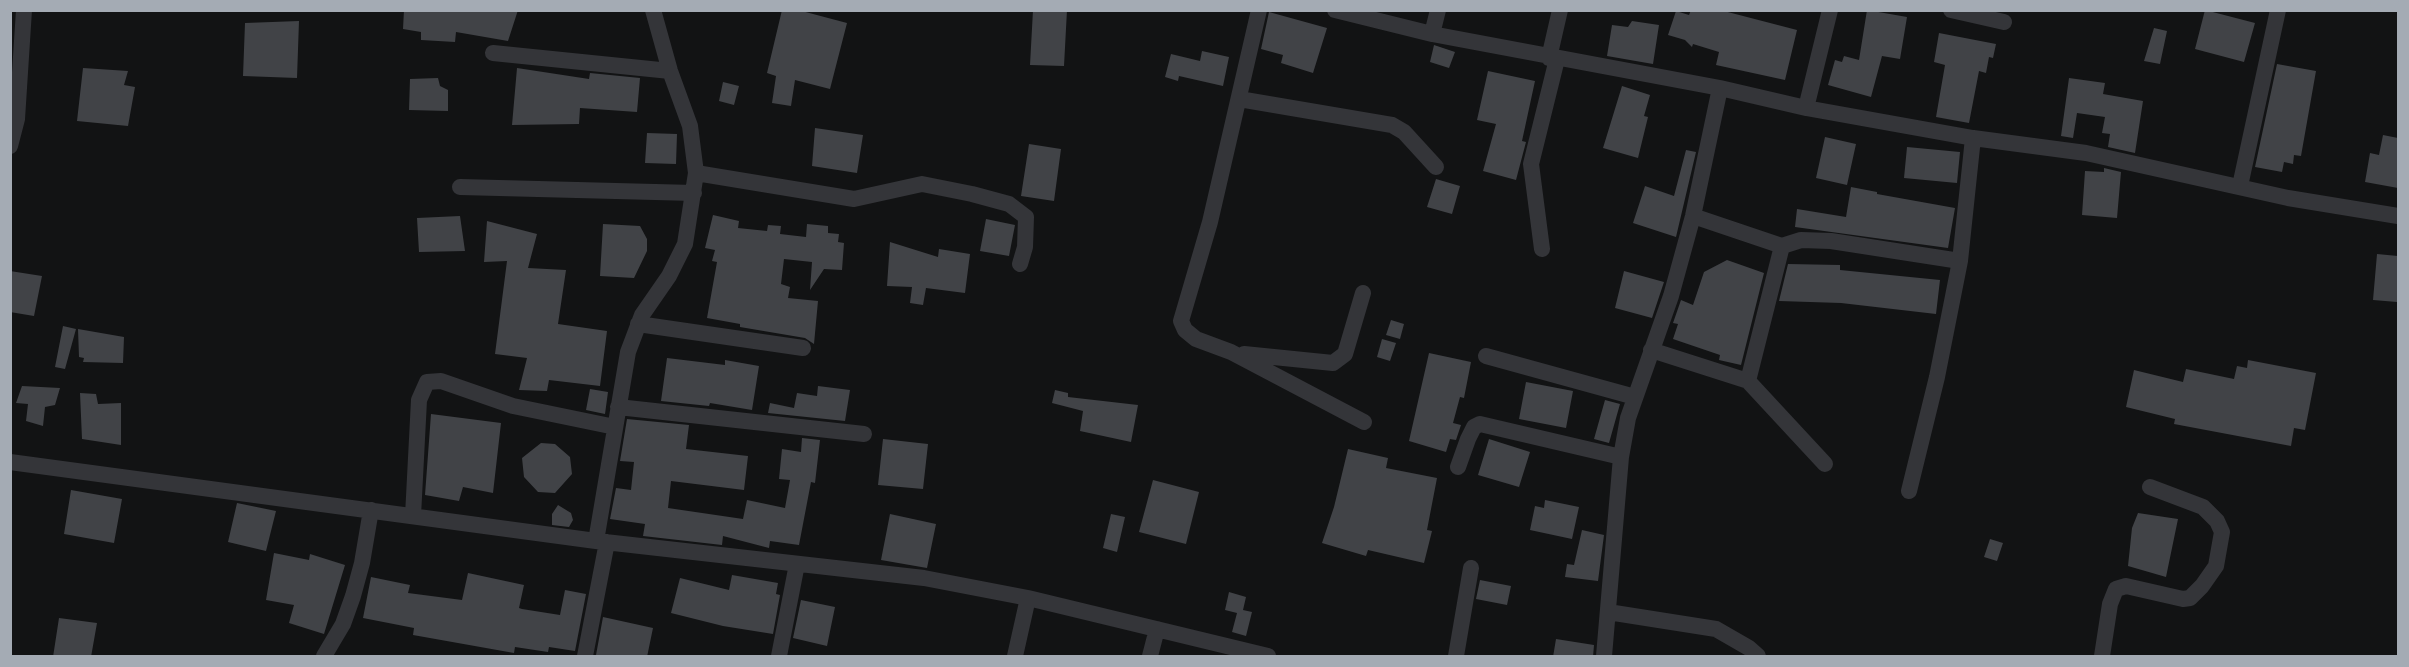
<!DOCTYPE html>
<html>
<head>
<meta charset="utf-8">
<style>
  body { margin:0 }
  #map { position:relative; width:2409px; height:667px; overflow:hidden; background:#121314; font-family:Commissioner,sans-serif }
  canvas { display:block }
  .frame { position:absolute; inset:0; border:12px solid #a4abb4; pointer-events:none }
</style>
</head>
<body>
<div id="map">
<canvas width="2409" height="667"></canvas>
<div class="frame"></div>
</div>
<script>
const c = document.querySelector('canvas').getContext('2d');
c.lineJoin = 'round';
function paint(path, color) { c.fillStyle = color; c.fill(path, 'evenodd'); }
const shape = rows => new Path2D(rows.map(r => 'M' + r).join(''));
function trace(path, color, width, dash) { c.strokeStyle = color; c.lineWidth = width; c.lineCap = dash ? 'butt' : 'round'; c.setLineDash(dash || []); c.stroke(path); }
const building = shape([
  [404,10,518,10,508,41,456,32,455,42,421,40,421,32,403,29],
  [782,10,798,10,847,23,830,89,795,80,791,106,772,103,776,76,767,73],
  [1033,10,1067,10,1064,66,1030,65],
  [1691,10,1720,10,1797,30,1785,80,1716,65,1719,52,1693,44,1692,47,1685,40,1668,35,1676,11,1689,15],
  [1867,10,1907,17,1900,59,1882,56,1871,97,1828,85,1835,60,1842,62,1844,56,1859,60],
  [2205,10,2255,23,2244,62,2195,49],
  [1269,12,1327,28,1313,73,1281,63,1283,55,1261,49],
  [299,21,297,78,243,76,245,23],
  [1632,21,1659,25,1653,64,1607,56,1612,25,1628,27],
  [2154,28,2167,31,2160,64,2144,61],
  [1939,33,1996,44,1993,58,1989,57,1986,73,1979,71,1969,123,1936,117,1945,65,1934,62],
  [1434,45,1455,52,1449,68,1430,62],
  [1202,51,1229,57,1223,86,1179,76,1178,81,1165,77,1171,54,1200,61],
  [2277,64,2316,71,2301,156,2294,155,2293,164,2284,162,2282,172,2255,167],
  [83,68,128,71,124,85,135,87,128,126,77,121],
  [517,68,589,79,590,73,640,78,637,112,580,108,579,124,512,125],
  [1488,71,1535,81,1522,141,1526,142,1516,180,1483,171,1496,124,1477,120],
  [438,78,440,86,448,90,448,111,409,110,410,79],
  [2069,78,2105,83,2103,94,2143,101,2135,153,2108,147,2110,134,2102,133,2105,117,2077,113,2073,138,2061,136],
  [723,82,739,86,734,105,719,101],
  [1622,86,1650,95,1644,116,1648,117,1638,158,1603,148],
  [815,128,863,135,857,173,812,166],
  [647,133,677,134,676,164,645,163],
  [2383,135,2398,138,2398,188,2365,182,2370,153,2379,155],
  [1825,137,1856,144,1847,185,1816,178],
  [1029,144,1061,149,1054,201,1021,196],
  [1907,147,1960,152,1957,183,1904,178],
  [1686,150,1696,152,1676,237,1633,223,1645,186,1674,196],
  [2104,168,2121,172,2117,218,2082,215,2085,171,2104,172],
  [1436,179,1460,186,1452,214,1427,207],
  [1851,187,1877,192,1877,194,1955,208,1948,248,1795,227,1797,209,1846,217],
  [713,215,739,221,738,228,767,231,768,225,781,226,780,234,806,237,807,224,828,226,828,233,839,234,838,242,844,243,842,270,824,269,810,290,812,262,784,259,781,284,790,287,788,298,818,301,814,344,805,338,740,327,740,324,707,318,717,262,712,261,715,250,705,248],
  [460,216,465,251,419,252,417,218],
  [986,219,1015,225,1009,256,980,251],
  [487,221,537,234,528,268,566,270,558,324,607,331,600,386,549,380,547,391,519,390,527,358,495,354,507,261,484,262],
  [603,224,640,226,647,239,647,251,634,278,600,276],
  [890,242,938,257,939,249,970,254,965,293,926,288,923,305,910,303,912,287,887,286],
  [2377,254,2398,256,2397,302,2373,300],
  [1727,260,1764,273,1741,365,1719,360,1720,355,1673,339,1678,324,1673,323,1681,300,1693,305,1704,272],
  [1788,264,1840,265,1840,270,1940,280,1936,314,1841,303,1779,301],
  [10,271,42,276,34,316,10,312],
  [1624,271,1664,282,1652,318,1615,308],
  [1391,320,1404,324,1400,339,1386,335],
  [63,326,76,329,65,369,55,367],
  [78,329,124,337,123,363,83,362,84,358,79,357],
  [1382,339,1396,343,1390,361,1377,357],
  [1429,353,1471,362,1464,398,1460,397,1453,423,1461,425,1456,440,1450,439,1446,452,1409,441],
  [667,358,725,365,725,360,759,366,752,410,710,403,709,406,661,401],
  [2248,360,2316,373,2305,430,2294,428,2291,446,2174,424,2175,419,2126,407,2134,370,2183,382,2186,369,2234,379,2237,366,2247,368],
  [1526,382,1573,391,1566,428,1519,419],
  [22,386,60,388,55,405,45,407,43,426,26,421,28,404,16,403],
  [818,386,850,390,845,421,768,413,770,403,794,408,797,393,817,396],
  [590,389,608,392,605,414,586,410],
  [1055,390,1068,393,1068,397,1138,405,1131,442,1080,431,1083,411,1052,403],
  [80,393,96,394,98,404,121,403,121,445,82,439],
  [1605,400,1620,404,1609,443,1594,439],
  [431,414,501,423,493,493,463,487,459,501,425,495],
  [627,419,689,425,686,449,748,456,744,490,671,481,668,508,743,519,747,500,785,508,790,480,779,479,782,449,801,452,802,438,820,440,815,483,811,482,799,545,770,541,769,548,723,536,722,545,643,536,645,524,610,519,616,488,631,490,634,462,620,461],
  [883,439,928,444,923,489,878,485],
  [1489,439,1530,452,1519,487,1478,475],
  [541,443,555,444,570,457,572,474,555,493,538,492,524,477,522,458],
  [1348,449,1388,458,1386,468,1437,478,1427,530,1432,531,1424,563,1368,550,1366,556,1322,543,1334,507],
  [1153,480,1199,492,1186,544,1139,532],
  [71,490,122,499,114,543,64,534],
  [1545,500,1579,507,1572,539,1530,530,1535,506,1544,508],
  [237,503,276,511,266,551,228,542],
  [558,505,571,513,573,520,569,527,552,525,552,514],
  [2138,513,2178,519,2166,577,2128,566,2132,528],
  [890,514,936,524,927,568,881,560],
  [1111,514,1125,517,1117,552,1103,548],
  [1582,530,1604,535,1598,581,1565,577,1567,564,1574,565],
  [1990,539,2003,543,1997,561,1984,557],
  [274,553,309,560,310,554,345,565,324,634,289,623,294,605,266,600],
  [468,573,524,585,519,608,522,609,560,615,565,590,586,594,575,651,549,647,548,652,515,647,514,653,413,635,414,628,363,618,371,577,410,585,408,593,462,600],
  [732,575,778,583,776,594,780,595,773,634,723,626,671,613,680,578,729,590],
  [1480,580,1511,586,1507,605,1476,599],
  [1229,592,1246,597,1243,610,1252,612,1246,636,1232,632,1237,613,1225,610],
  [801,600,835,607,827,646,793,638],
  [603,617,653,628,647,657,596,655],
  [59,618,97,623,91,657,53,657],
  [1556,639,1594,645,1593,657,1553,657]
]);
const minor = shape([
  [1259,10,1210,222,1181,321,1185,330,1196,339,1231,352,1364,422],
  [1335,10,1432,34,1720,88,1806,108,1973,138,2086,153,2288,198,2398,216],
  [1951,10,2004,22],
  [1432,34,1438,10],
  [493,53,670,71],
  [1549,58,1560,10],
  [1239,99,1392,125,1404,132,1436,167],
  [1806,108,1830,10],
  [10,146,17,119,24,10],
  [696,173,854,199,922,184,972,194,1009,204,1026,217,1025,247,1020,264],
  [2240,186,2278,10],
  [460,187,694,193],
  [1693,216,1782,246,1801,240,1831,241,1960,261],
  [1782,246,1748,381,1825,464],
  [1542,249,1531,164,1557,59],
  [638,324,803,348],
  [1651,350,1748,381],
  [1244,354,1333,363,1345,354,1363,293],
  [1486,356,1635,397],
  [618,407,864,434],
  [10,462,596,541,924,578,1028,598,1268,656],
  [1458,467,1468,439,1474,427,1480,424,1621,457],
  [1909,491,1937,377,1960,261,1973,138],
  [413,516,419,400,427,382,441,381,513,406,615,427],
  [596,541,628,352,642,315,669,276,685,244,696,173,690,126,670,71,653,10],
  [1608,612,1716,629,1749,648,1758,656],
  [324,656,343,624,353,596,362,563,371,510],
  [585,656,607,542],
  [779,656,797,564],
  [1015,656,1028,598],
  [1150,656,1157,629],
  [1456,656,1471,568],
  [1604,656,1621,457,1628,418,1671,296,1693,216,1720,88],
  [2102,656,2110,604,2116,589,2126,586,2183,599,2190,598,2202,586,2216,566,2222,532,2217,521,2203,507,2150,487]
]);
paint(building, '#414347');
trace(minor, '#343539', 16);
</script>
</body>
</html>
